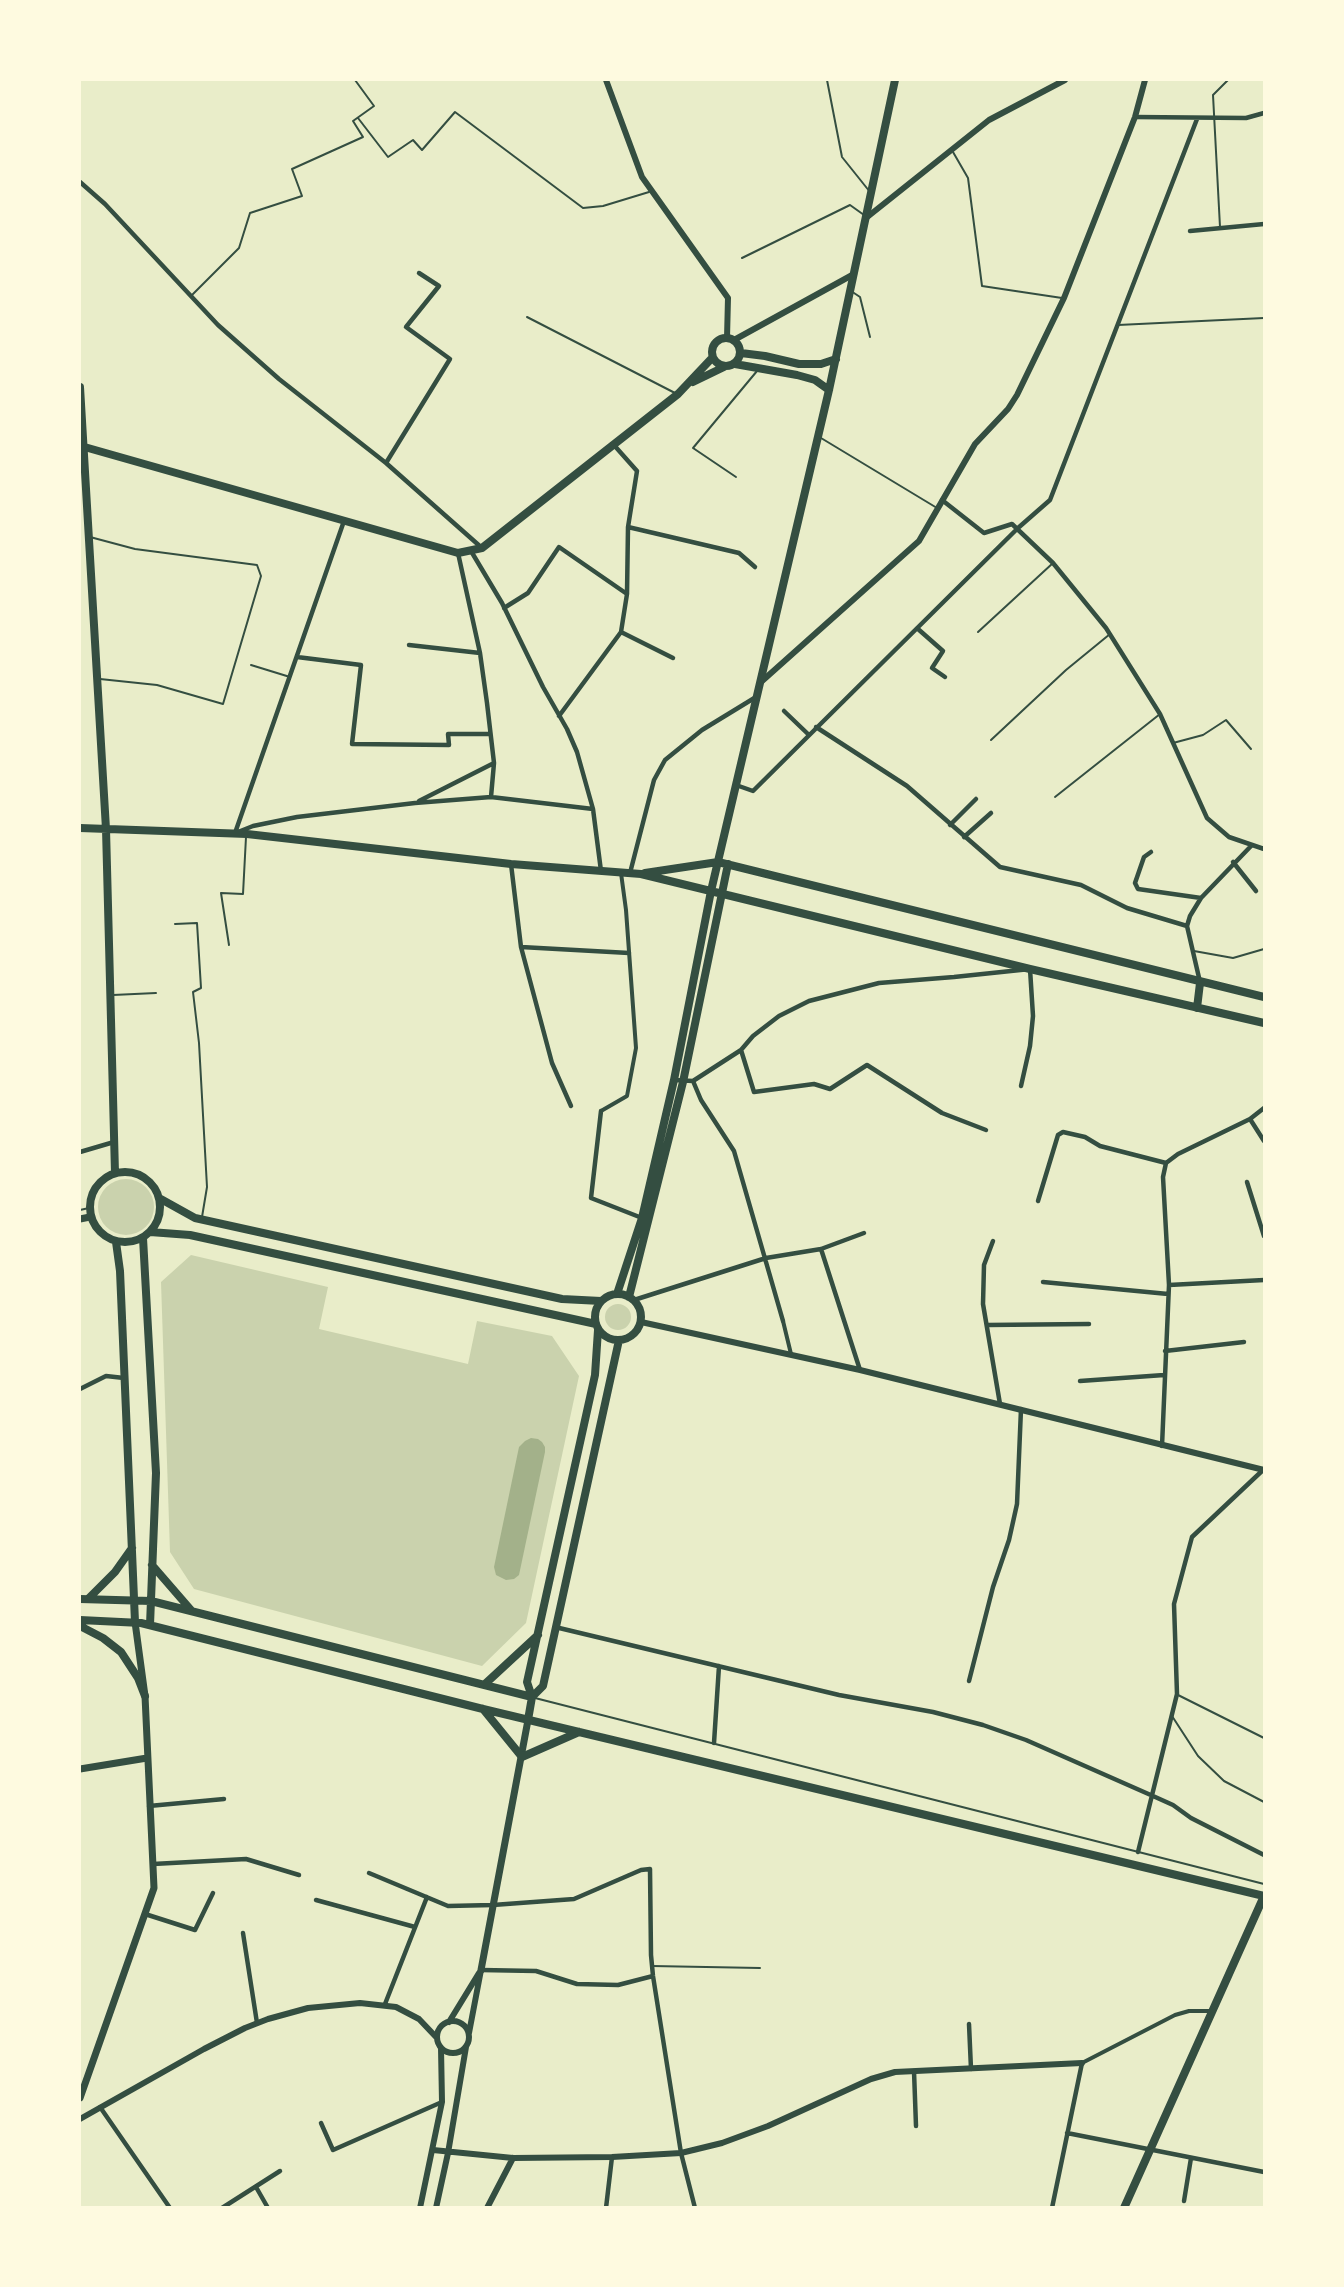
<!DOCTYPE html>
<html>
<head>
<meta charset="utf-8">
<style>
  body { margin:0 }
  #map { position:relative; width:1344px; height:2287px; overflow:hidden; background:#e9edc9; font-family:"Times New Roman",serif }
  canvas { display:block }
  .frame { position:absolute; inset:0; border:81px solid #fefae0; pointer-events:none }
</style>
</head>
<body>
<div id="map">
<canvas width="1344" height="2287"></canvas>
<div class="frame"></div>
</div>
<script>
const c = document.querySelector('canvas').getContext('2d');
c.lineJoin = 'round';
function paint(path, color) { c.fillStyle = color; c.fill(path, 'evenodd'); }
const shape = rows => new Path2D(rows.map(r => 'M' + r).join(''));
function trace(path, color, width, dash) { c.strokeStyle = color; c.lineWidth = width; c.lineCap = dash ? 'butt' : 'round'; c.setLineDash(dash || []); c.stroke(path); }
const green = shape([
  '98 1207a28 28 0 1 1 56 0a28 28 0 1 1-56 0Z',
  [191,1255,328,1287,319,1329,468,1364,477,1321,552,1336,579,1376,526,1623,482,1666,194,1589,170,1552,161,1282],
  '605 1317a13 13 0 1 1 26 0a13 13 0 1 1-26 0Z'
]);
const water = shape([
  [531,1438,538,1439,542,1442,545,1447,545,1452,519,1575,514,1579,506,1580,496,1575,494,1567,519,1447,525,1441]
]);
const service = shape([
  [827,80,842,157,870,192],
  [358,118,388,157,413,140,422,150,455,112,583,208,603,206,649,192],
  [953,152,968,178,982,286,1062,298],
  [1220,227,1213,95,1228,80],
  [742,258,850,205,864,215],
  [851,291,860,297,870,337],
  [191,296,239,248,250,213,302,196,292,169,363,137,353,121,374,106,355,80],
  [527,317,675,393],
  [1118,325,1264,318],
  [821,438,937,508],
  [736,477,693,448,757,371],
  [90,537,135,549,257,565,261,576,223,704,157,685,100,679],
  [978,632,1053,563],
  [251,665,290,677],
  [991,740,1066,670,1110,634],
  [1173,743,1203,735,1226,720,1251,749],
  [1055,797,1160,714],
  [175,924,197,923,201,988,193,992,199,1043,207,1187,202,1217],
  [229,945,221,893,243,894,246,837],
  [1194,951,1233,958,1264,949],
  [113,995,156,993],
  [80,1210,89,1208],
  [1178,1695,1264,1738],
  [535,1698,1264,1884],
  [1172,1716,1198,1756,1224,1781,1264,1802],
  [652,1966,760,1968]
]);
const pedestrian = shape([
  [601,1111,627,1096,636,1048,626,910,621,873],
  [783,1321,791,1354],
  [1082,2063,1175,2015,1189,2011,1213,2011]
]);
const minor = shape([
  [1135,117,1246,118,1264,113],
  [80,182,105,204,218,325,279,379,386,463,482,548],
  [1190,231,1264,224],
  [386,463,450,359,406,327,439,286,419,273],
  [942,500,984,533,1012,524,1053,563,1106,628,1160,714,1207,818,1229,837,1264,849],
  [628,527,739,553,755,567],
  [471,551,502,603,543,687,567,729,577,752,593,809,601,871],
  [458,553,480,653,487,703,494,763,491,797],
  [504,608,528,593,559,547,627,594],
  [918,629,943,651,932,668,945,677],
  [621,632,673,658],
  [409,645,480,653],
  [297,657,361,665,352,744,449,745,448,734,490,734],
  [784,711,809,735],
  [559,716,621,632,627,594,628,527,637,471,613,444],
  [816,727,907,786,1000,867,1081,885,1127,908,1187,926,1200,982],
  [736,785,753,791,1018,528,1050,500,1197,119],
  [419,801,494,763],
  [950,825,976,799],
  [238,832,253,826,297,817,415,803,491,797,593,809],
  [235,833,344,521],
  [964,837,991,813],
  [1151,852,1144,857,1135,883,1138,889,1201,898],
  [1233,862,1256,891],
  [511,864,521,947,552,1063,571,1106],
  [630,873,654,780,665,760,702,730,756,697],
  [1187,926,1190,916,1201,898,1252,845],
  [521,947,629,953],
  [741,1050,754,1092,814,1084,830,1089,867,1065,942,1113,986,1130],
  [674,1080,693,1081,701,1100,734,1151,783,1321],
  [693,1081,741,1050,753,1036,779,1016,809,1001,879,983,954,977,1030,969,1033,1016,1030,1046,1021,1086],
  [601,1111,591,1198,642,1218],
  [1250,1119,1264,1141],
  [80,1152,114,1142],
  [1247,1182,1264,1236],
  [1038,1201,1058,1135,1063,1132,1085,1137,1100,1146,1166,1163],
  [993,1241,984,1265,983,1304,1000,1404],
  [821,1249,860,1370],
  [1043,1282,1168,1294],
  [1169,1285,1264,1280],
  [634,1300,766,1258,821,1249,864,1233],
  [987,1325,1089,1324],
  [1165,1351,1244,1342],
  [1080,1381,1164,1375],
  [80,1389,106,1376,124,1378],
  [1162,1446,1169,1285,1163,1177,1166,1163,1178,1154,1250,1119,1264,1108],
  [555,1627,839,1695,933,1712,983,1725,1026,1740,1153,1796,1173,1805,1191,1818,1264,1855],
  [969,1681,993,1587,1009,1540,1017,1504,1021,1409],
  [714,1743,719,1666],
  [149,1806,224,1799],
  [1138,1852,1177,1694,1174,1604,1192,1537,1263,1470],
  [153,1864,246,1859,299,1875],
  [369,1873,448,1906,493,1905,574,1899,641,1870,650,1869,651,1955,653,1976,681,2153,695,2208],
  [316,1900,415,1927],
  [145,1914,195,1930,213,1893],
  [243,1933,257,2023],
  [481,1970,536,1971,577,1984,618,1985,653,1976],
  [385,2004,427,1897],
  [969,2024,971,2069],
  [914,2071,916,2126],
  [100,2107,170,2208],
  [321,2123,333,2150,442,2102],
  [1067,2133,1264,2172],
  [256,2187,268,2208],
  [1184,2201,1191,2158],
  [222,2208,280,2171],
  [606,2208,612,2157],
  [1052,2208,1082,2063]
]);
const tertiary = shape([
  [606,80,642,177,728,298,727,338],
  [866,218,989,120,1065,80],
  [734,340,854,274],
  [761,682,919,541,975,444,1008,409,1017,395,1064,298,1135,117,1145,80],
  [641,1322,860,1370,1264,1470],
  '437 2037a16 16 0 1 1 32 0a16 16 0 1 1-32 0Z',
  [449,2022,479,1973],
  [469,2033,481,1970],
  [80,2119,204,2049,245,2028,268,2019,308,2008,360,2003,396,2007,419,2019,437,2038],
  [433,2150,513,2158,612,2157,681,2153,722,2143,768,2126,871,2079,895,2072,1082,2063],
  [420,2208,442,2102,441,2048],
  [436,2208,448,2153,466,2047],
  [487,2208,513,2158]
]);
const secondary = shape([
  [80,1219,90,1217],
  [80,1769,147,1758],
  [481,1970,528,1720],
  [80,2098,154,1888,145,1696,135,1622]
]);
const primary = shape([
  '712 352a14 14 0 1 1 28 0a14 14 0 1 1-28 0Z',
  [741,353,765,356,799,364,821,364,836,359],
  [735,364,797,375,815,380,829,390],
  [693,382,724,367],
  [80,387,106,829,115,1173],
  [81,446,458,553,482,548,678,394,712,358],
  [80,828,247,834,511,864,641,874,1030,969,1264,1023],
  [645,873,718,862,1264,997],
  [1197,1008,1200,983],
  '90 1207a35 35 0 1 1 70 0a35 35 0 1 1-70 0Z',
  [159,1198,195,1218,562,1299,601,1301],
  [150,1232,190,1235,596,1324],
  [143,1238,156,1473,150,1625],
  [116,1242,120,1271,135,1622],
  '595 1317a23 23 0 1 1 46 0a23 23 0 1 1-46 0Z',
  [617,1294,642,1218,674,1080,711,891,829,390,895,80],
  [629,1297,683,1082,728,864],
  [152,1565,191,1610],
  [80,1599,151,1601,532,1697],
  [88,1599,115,1572,132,1548],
  [80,1620,141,1623,483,1709,1264,1896],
  [80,1626,103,1638,121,1652,138,1678,145,1696],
  [485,1684,538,1635],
  [532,1697,543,1686,619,1340],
  [483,1709,522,1757,579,1732],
  [528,1720,532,1697,527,1682,595,1375,598,1330],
  [1124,2208,1264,1896]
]);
paint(green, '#cad2ad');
paint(water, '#a3b18a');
trace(service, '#344e41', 2);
trace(pedestrian, '#344e41', 4);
trace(minor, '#344e41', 4.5);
trace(tertiary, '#344e41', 6);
trace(secondary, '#344e41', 7);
trace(primary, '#344e41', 8);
</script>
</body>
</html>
